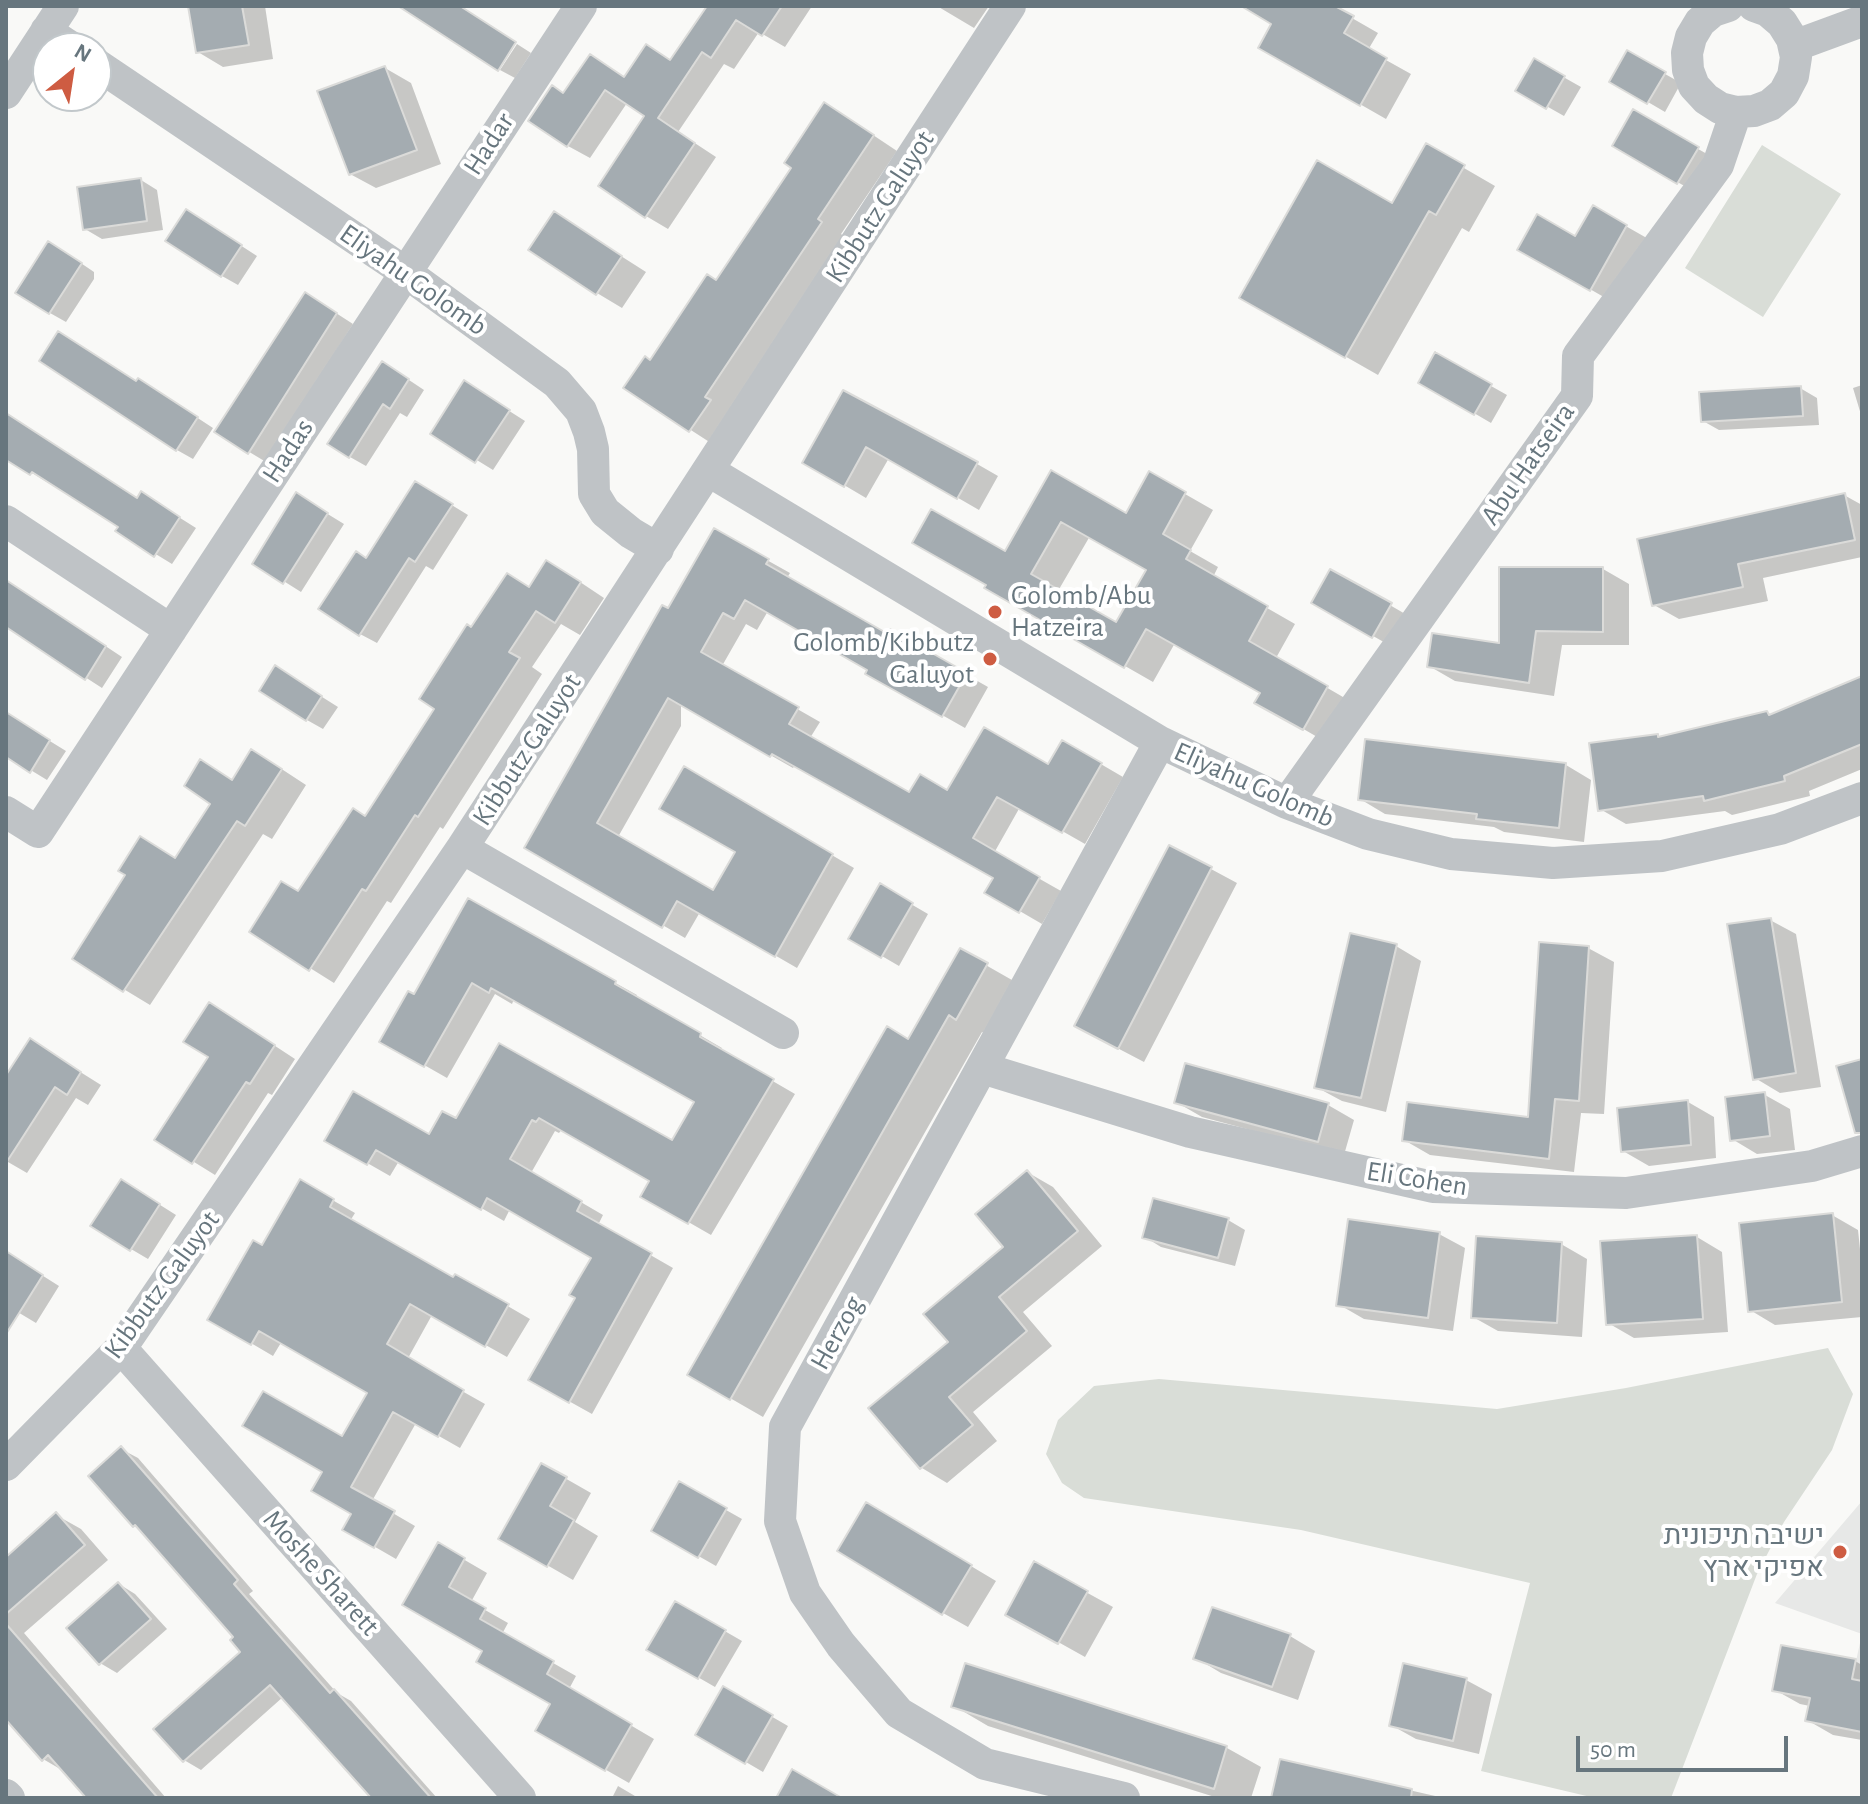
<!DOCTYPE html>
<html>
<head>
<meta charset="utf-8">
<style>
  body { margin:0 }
  #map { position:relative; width:1868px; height:1804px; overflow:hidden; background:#f9f9f7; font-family:"Alegreya Sans",sans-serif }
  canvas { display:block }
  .frame { position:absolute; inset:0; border:8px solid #67767e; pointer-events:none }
  .north { position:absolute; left:32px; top:32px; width:80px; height:80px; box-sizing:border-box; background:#fff; border:2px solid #c2c8cb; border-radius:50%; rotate:30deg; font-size:22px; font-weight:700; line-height:32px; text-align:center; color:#67767e }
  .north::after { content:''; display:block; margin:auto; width:28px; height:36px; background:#ce5c42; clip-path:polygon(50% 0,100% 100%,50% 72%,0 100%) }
  .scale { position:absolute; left:1576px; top:1736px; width:212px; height:36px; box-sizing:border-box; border:4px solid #67767e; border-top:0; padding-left:10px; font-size:24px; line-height:28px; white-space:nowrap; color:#67767e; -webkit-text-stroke:6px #fff; paint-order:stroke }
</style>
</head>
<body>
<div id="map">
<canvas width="1868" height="1804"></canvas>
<div class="frame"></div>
<div class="north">N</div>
<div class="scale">50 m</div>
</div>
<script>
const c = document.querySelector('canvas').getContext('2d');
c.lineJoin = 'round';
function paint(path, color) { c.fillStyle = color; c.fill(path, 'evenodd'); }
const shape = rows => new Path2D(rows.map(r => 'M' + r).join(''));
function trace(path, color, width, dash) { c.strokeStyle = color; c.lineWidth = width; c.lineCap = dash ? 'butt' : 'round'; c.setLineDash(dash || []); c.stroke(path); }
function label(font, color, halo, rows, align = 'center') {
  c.font = font + ' "Alegreya Sans",Heebo,sans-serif'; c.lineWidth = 8; c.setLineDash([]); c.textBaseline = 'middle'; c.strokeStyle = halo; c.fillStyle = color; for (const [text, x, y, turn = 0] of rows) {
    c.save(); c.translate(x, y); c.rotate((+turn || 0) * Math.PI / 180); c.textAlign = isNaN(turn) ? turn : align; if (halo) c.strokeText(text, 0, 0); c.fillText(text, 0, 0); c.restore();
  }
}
const built = shape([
  [1862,1501,1862,1681,1852,1679,1862,1634,1775,1603]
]);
const green = shape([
  [1762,145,1841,194,1763,317,1685,268],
  [1828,1348,1853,1394,1832,1450,1784,1522,1757,1574,1671,1798,1595,1798,1481,1771,1530,1583,1301,1530,1084,1498,1062,1483,1046,1454,1058,1420,1094,1386,1159,1379,1497,1409,1626,1388]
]);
const shadow = shape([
  [190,6,265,6,273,59,223,67,198,52],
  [711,6,812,6,785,47,759,32,734,69,724,64,678,132,716,157,668,229,646,216,647,116,627,103,590,158,568,146,564,95,626,78,671,61],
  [937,6,989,6,974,28],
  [1245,6,1331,6,1378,33,1368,50,1411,74,1386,119,1260,47,1274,23],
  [517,44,531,53,515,78,500,70],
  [1628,53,1681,83,1665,112,1612,81],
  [1535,61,1581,87,1564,116,1518,90],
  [385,68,411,83,441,164,376,188,350,174],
  [1633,112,1714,158,1695,192,1614,146],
  [849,119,897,151,841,234,845,237,714,445,626,388,651,362],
  [1426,146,1495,186,1469,232,1462,228,1378,375,1241,297,1392,205],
  [141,180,157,190,163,230,102,239,85,229],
  [1594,208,1652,241,1616,304,1520,249,1576,238],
  [555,214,646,272,622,308,597,293],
  [203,221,257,256,238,285,222,276],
  [66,253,94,272,94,279,66,322,50,313],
  [322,304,353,324,266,462,216,432],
  [1436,355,1507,395,1491,423,1421,382],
  [400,374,424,390,407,417,400,413,366,466,350,457],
  [137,383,155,390,213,428,193,459,177,450],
  [1862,385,1862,418,1853,388],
  [1800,388,1817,398,1819,425,1719,430,1703,421],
  [481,393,525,421,493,470,433,433],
  [6,415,138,500,158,504,196,528,172,564,118,531,120,527,6,457],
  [918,430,998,476,979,510,889,458,866,498,805,462],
  [1052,473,1127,515,1150,474,1213,510,1190,551,1218,567,1213,577,1295,624,1276,658,1355,704,1331,745,1257,702,1262,693,1175,643,1153,682,987,587],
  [1090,536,1148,569,1117,625,1058,591],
  [432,493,468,515,433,570,426,566,377,643,360,634,367,560],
  [1844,495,1862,505,1862,557,1763,578,1768,601,1679,619,1654,605],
  [313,505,344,524,301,592,255,563],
  [715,531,790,573,787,578,888,637,891,632,988,687,965,728,868,673,870,669,768,611,757,630,746,624,722,666,820,722,810,738,910,795,948,793,1049,766,1063,742,1123,777,1085,844,1020,807,994,853,1061,891,1042,924,987,892,995,877,795,765,793,768,681,704,681,726,618,837,714,893,738,851,684,769,854,868,797,968,700,912,685,938,527,847],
  [1603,569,1629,584,1629,645,1562,645,1554,696,1455,681,1429,666,1501,645],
  [1331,571,1407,615,1389,645,1313,602],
  [571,576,604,598,580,635,561,624,532,667,542,674,443,829,440,827,391,903,387,901,334,983,251,931,299,893,366,818,437,709,472,630,530,589],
  [6,580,122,657,102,688,6,626],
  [292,678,338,707,323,729,307,720],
  [1862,678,1862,769,1809,791,1810,796,1732,815,1725,811,1626,824,1600,809,1657,736,1662,738,1767,713,1773,716],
  [6,714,66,751,47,780,6,755],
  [1566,765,1591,780,1584,842,1504,832,1494,827,1385,814,1360,799],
  [277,766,306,785,272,839,263,834,150,1005,74,959,177,860,213,803,233,781],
  [1170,847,1237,883,1144,1062,1102,1040],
  [880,886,928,914,899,966,851,938],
  [469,901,637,995,636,998,722,1048,721,1051,795,1094,711,1235,643,1196,652,1180,562,1129,559,1133,555,1131,531,1173,603,1215,598,1225,673,1268,592,1414,531,1380,578,1297,593,1257,510,1209,504,1221,399,1161,390,1176,327,1140,430,1137,456,1121,500,1045,673,1143,697,1101,514,999,512,1004,495,994,447,1078,382,1041,414,997],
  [1770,920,1796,934,1821,1087,1780,1093,1755,1078],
  [1396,946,1421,961,1386,1112,1342,1101,1316,1087],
  [1588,948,1614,962,1604,1114,1581,1113,1574,1172,1430,1155,1404,1140,1530,1119],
  [961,951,1019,984,989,1036,982,1032,763,1417,690,1375,909,1042],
  [231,1017,295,1059,272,1095,268,1093,215,1175,157,1139,210,1057],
  [50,1053,101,1085,88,1105,76,1098,27,1173,8,1162,6,1165,6,1078],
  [1765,1095,1790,1109,1795,1150,1757,1154,1732,1139],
  [1176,1102,1328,1105,1354,1120,1344,1155,1202,1117],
  [1688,1102,1714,1117,1716,1158,1649,1166,1623,1151],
  [1027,1172,1053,1187,1102,1246,1023,1312,1052,1346,973,1412,997,1441,947,1483,922,1468,871,1408,950,1343,1006,1247],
  [301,1182,355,1213,350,1221,454,1280,456,1276,530,1319,507,1357,432,1315,407,1360,485,1404,460,1448,416,1423,372,1501,415,1526,396,1559,344,1529,354,1513,343,1439,369,1392,282,1341,273,1356,210,1319,263,1248],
  [138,1191,176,1215,148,1259,131,1249],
  [1832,1215,1858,1230,1862,1268,1862,1317,1775,1325,1750,1310],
  [1228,1220,1245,1230,1235,1266,1161,1247,1145,1237],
  [1439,1234,1465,1248,1453,1331,1364,1319,1338,1304],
  [1697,1237,1722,1252,1728,1332,1634,1338,1608,1323],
  [1561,1244,1587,1259,1582,1337,1498,1331,1473,1317],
  [29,1267,59,1286,36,1323,6,1305,6,1268],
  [121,1449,138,1458,253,1591,249,1594,337,1693,351,1701,437,1798,373,1798,283,1697,201,1770,184,1760,243,1652,236,1637,143,1530,134,1525],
  [542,1465,591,1493,575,1522,598,1536,573,1580,500,1538],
  [680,1484,742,1519,716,1566,653,1530],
  [867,1504,996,1581,968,1627,943,1613],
  [56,1515,81,1529,108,1560,24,1633,166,1798,89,1798,67,1773,43,1759,6,1717,6,1559],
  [439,1545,487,1573,471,1602,508,1623,502,1634,576,1676,569,1689,654,1739,629,1783,538,1731,553,1704,485,1650,405,1604],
  [1035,1564,1113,1607,1085,1657,1008,1614],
  [119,1584,135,1594,167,1629,117,1673,100,1663],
  [676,1603,742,1641,715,1687,649,1649],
  [1290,1636,1315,1651,1298,1700,1221,1673,1196,1658],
  [1855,1661,1862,1665,1862,1740,1833,1735,1807,1720,1810,1706,1800,1704,1775,1690],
  [966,1666,1227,1748,1261,1767,1251,1798,1218,1798,988,1726,954,1706],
  [1466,1680,1492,1694,1479,1754,1416,1739,1391,1725],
  [724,1689,788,1726,763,1772,698,1734],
  [1281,1761,1444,1798,1273,1798],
  [618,1786,635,1796,639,1798,612,1798]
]);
const building = shape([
  [188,6,242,6,249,45,196,53,188,6],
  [398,6,460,6,516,42,498,71,398,6],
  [707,6,782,6,762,36,736,20,711,58,702,52,658,118,695,143,645,218,598,186,644,116,605,90,567,147,528,121,552,85,563,93,590,54,624,77,646,44,670,60,707,6],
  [1241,6,1335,6,1354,16,1344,33,1387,58,1360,106,1258,48,1271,24,1241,6],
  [1627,50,1666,72,1647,104,1609,82,1627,50],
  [1534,58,1565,76,1546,109,1515,91,1534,58],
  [385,66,417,150,349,175,317,91,385,66],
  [824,102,874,135,818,219,822,222,705,397,711,400,689,432,623,388,645,356,650,360,707,274,716,280,791,168,784,163,824,102],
  [1633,109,1699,147,1677,184,1612,146,1633,109],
  [1426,143,1465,165,1436,215,1429,211,1345,358,1239,298,1317,160,1392,203,1426,143],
  [141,178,147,221,83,230,77,187,141,178],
  [1593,205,1627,225,1590,291,1517,250,1537,214,1575,236,1593,205],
  [186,209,242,245,221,277,165,241,186,209],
  [554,211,622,256,596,295,528,250,554,211],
  [48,241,82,263,49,314,15,293,48,241],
  [305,292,337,313,248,454,214,432,305,292],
  [58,331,136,381,138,378,198,417,176,451,39,361,58,331],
  [1435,352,1492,384,1474,415,1418,383,1435,352],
  [382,361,409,379,390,409,383,404,349,458,327,444,382,361],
  [464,380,510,410,475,463,430,434,464,380],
  [1801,386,1803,416,1701,422,1699,392,1801,386],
  [843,390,978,462,957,499,866,447,844,487,802,463,843,390],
  [6,413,137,498,141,491,180,517,154,557,115,531,118,527,32,472,30,475,6,460,6,413],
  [1051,470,1126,513,1149,471,1186,492,1163,534,1191,550,1186,559,1268,606,1249,641,1328,686,1303,730,1254,703,1260,693,1146,629,1124,668,984,588,986,585,912,543,931,509,1005,551,1051,470],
  [1061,522,1146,570,1116,622,1031,574,1061,522],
  [415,481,453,504,415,562,409,558,359,636,318,609,356,551,366,558,415,481],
  [296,492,328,513,283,584,252,564,296,492],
  [1845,493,1855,540,1738,564,1743,587,1652,606,1637,539,1845,493],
  [714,528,769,559,766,564,888,634,890,629,967,673,942,717,865,674,867,670,745,600,734,619,723,613,701,652,799,707,789,724,909,792,920,774,947,790,984,727,1048,764,1062,740,1102,763,1062,833,997,797,973,838,1040,877,1019,913,984,893,993,878,772,754,770,757,668,698,597,823,713,890,735,852,659,809,684,766,833,854,775,957,677,901,662,928,524,848,662,605,668,608,714,528],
  [546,560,581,582,555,623,536,611,509,652,520,658,418,817,415,815,366,891,362,889,309,971,249,932,281,881,298,891,353,808,365,816,434,709,419,699,467,624,471,627,507,573,529,587,546,560],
  [1499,567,1603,567,1603,632,1536,631,1529,683,1427,667,1432,633,1499,643,1499,567],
  [1330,569,1392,603,1372,638,1311,603,1330,569],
  [6,580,106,646,85,680,6,627,6,580],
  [275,665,322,696,306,721,259,691,275,665],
  [1862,676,1862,744,1784,776,1785,781,1704,801,1703,796,1598,811,1589,743,1658,734,1658,737,1767,711,1769,715,1862,676],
  [6,712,50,740,30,773,6,757,6,712],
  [1365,739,1566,763,1559,828,1476,819,1477,814,1358,800,1365,739],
  [251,749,282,769,245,826,237,821,123,992,72,959,125,875,118,871,140,836,175,858,210,804,184,786,200,759,232,780,251,749],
  [1169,845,1212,867,1118,1049,1074,1026,1169,845],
  [880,883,913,903,881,958,848,939,880,883],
  [468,898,616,981,615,984,701,1033,700,1037,774,1079,688,1224,640,1197,649,1181,539,1118,536,1122,532,1120,510,1159,582,1201,577,1211,652,1253,569,1403,528,1380,575,1298,569,1295,591,1258,487,1198,481,1210,376,1150,367,1165,324,1141,353,1091,429,1134,442,1111,456,1118,499,1043,672,1140,694,1102,491,988,489,993,472,983,424,1067,379,1042,408,991,414,994,468,898],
  [1771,918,1796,1073,1753,1080,1727,924,1771,918],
  [1350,933,1397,944,1361,1098,1314,1088,1350,933],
  [1539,942,1589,946,1579,1101,1555,1099,1549,1159,1402,1141,1407,1102,1528,1117,1539,942],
  [960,948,988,963,956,1020,949,1015,730,1400,687,1375,887,1026,908,1039,960,948],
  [209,1002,275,1045,250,1084,246,1082,192,1164,154,1140,208,1057,183,1042,209,1002],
  [30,1038,81,1072,67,1095,55,1087,6,1163,6,1075,30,1038],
  [1862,1059,1862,1133,1855,1133,1836,1066,1862,1059],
  [1185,1063,1329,1103,1318,1142,1174,1103,1185,1063],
  [1765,1092,1770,1136,1730,1141,1725,1097,1765,1092],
  [1688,1100,1691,1145,1621,1152,1617,1108,1688,1100],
  [1027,1170,1078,1231,999,1297,1027,1331,949,1397,973,1425,920,1469,868,1408,948,1342,923,1314,1003,1247,975,1214,1027,1170],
  [121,1179,160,1204,130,1251,90,1226,121,1179],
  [300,1179,334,1199,330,1207,453,1277,455,1274,509,1304,485,1347,410,1304,387,1344,464,1390,438,1437,393,1412,351,1487,395,1511,374,1548,342,1530,351,1514,311,1491,322,1472,242,1426,263,1391,342,1436,367,1393,259,1331,251,1345,207,1320,253,1240,262,1245,300,1179],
  [1153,1198,1229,1218,1218,1258,1142,1238,1153,1198],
  [1833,1213,1842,1302,1748,1312,1739,1223,1833,1213],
  [1348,1219,1440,1232,1428,1318,1336,1306,1348,1219],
  [1697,1235,1703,1319,1606,1325,1600,1241,1697,1235],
  [1476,1236,1562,1242,1557,1323,1471,1318,1476,1236],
  [6,1251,43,1275,6,1334,6,1251],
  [121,1446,238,1580,234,1584,330,1693,334,1689,431,1798,371,1798,270,1685,183,1762,153,1729,240,1652,230,1640,233,1637,135,1525,133,1527,88,1476,121,1446],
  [541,1463,567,1477,550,1506,574,1520,547,1567,498,1539,541,1463],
  [679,1481,727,1508,698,1558,651,1531,679,1481],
  [866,1502,972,1565,942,1615,837,1551,866,1502],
  [56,1512,85,1545,6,1614,6,1557,56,1512],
  [438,1542,465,1558,449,1587,486,1608,480,1619,554,1661,547,1674,632,1724,605,1771,535,1731,550,1704,476,1662,482,1651,402,1605,438,1542],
  [1034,1561,1088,1591,1058,1644,1005,1615,1034,1561],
  [118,1582,151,1619,99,1665,66,1628,118,1582],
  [675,1601,726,1630,698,1679,646,1650,675,1601],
  [1212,1607,1291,1634,1272,1687,1193,1659,1212,1607],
  [6,1624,89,1719,158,1798,86,1798,48,1755,42,1761,6,1720,6,1624],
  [1781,1645,1856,1659,1852,1679,1862,1681,1862,1732,1805,1721,1810,1698,1772,1691,1781,1645],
  [965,1663,1227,1746,1214,1789,951,1707,965,1663],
  [1403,1663,1467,1678,1453,1741,1389,1726,1403,1663],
  [723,1686,773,1715,745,1764,695,1735,723,1686],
  [1280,1759,1412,1789,1411,1798,1271,1798,1280,1759],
  [792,1769,842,1798,776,1798,792,1769]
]);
const minor = shape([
  [1728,6,1713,11,1700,22,1691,37,1687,53,1688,70,1694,86,1706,99,1720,108,1736,112,1754,111,1770,105,1784,93,1793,76,1796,57,1792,39,1782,23,1768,11,1754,6],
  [46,31,72,48],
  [1794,46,1862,21],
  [96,64,405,272,557,383,581,411,589,432,593,449,594,494,605,512,631,533,658,549],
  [6,93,63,6],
  [709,471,1160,742,1287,803,1368,834,1451,854,1553,863,1662,856,1780,829,1862,798],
  [6,521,171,630],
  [1287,803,1577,396,1578,356,1718,165,1736,112],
  [6,812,38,832,581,6],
  [462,848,783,1033],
  [982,1068,1190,1132,1433,1187,1626,1193,1812,1166,1862,1151],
  [121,1348,520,1798],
  [6,1465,121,1348,462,848,1010,6],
  [6,1795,9,1798],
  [1124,1798,985,1764,899,1713,841,1645,805,1593,780,1521,785,1427,1160,742]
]);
const markers = [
  [995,612,8,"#ce5c42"],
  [990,659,8,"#ce5c42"],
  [1840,1552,8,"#ce5c42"]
];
const streetNames = [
  ["Hadar",489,144,-57],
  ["Kibbutz Galuyot",880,207,-57],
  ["Eliyahu Golomb",413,280,35],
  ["Hadas",288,451,-57],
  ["Abu Hatseira",1528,464,-55],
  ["Kibbutz Galuyot",527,750,-57],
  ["Eliyahu Golomb",1254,785,24],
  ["Eli Cohen",1417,1179,9],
  ["Kibbutz Galuyot",162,1285,-54],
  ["Herzog",837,1333,-61],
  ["Moshe Sharett",321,1573,48]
];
const poiNames = [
  ["Golomb/Abu",1011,596,"left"],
  ["Hatzeira",1011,628,"left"],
  ["Golomb/Kibbutz",974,643],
  ["Galuyot",974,675],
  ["ישיבה תיכונית",1824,1536],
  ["אפיקי ארץ",1824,1568]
];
paint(built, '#e7e8e7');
paint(green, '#d9ddd7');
paint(shadow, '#0003');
paint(building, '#a4acb1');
trace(building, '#dbdbd9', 2);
trace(minor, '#bfc3c6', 32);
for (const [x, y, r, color] of markers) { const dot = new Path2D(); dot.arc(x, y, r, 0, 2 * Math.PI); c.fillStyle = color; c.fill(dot); trace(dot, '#fff', 3); }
label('28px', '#67767e', '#fff', streetNames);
label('28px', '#67767e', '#fff', poiNames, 'right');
</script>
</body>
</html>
